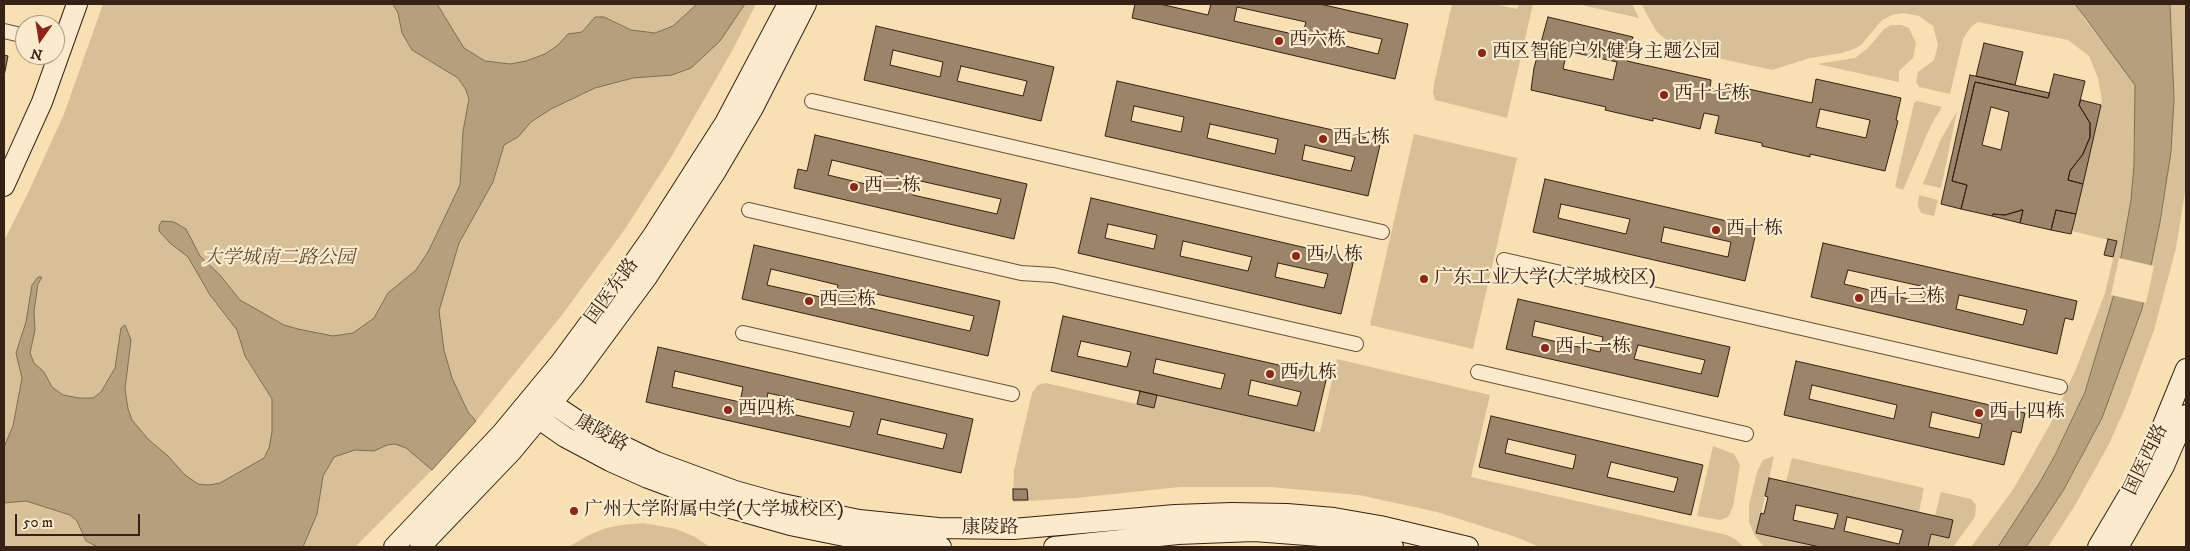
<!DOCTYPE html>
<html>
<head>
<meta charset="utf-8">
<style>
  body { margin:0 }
  #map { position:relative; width:2190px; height:551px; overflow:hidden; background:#f8e0b2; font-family:"IM FELL DW Pica",serif }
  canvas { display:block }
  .frame { position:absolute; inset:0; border:5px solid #362116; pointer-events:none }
  .north { position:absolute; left:15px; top:15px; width:50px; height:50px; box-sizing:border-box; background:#faebcd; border:1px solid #ac9a84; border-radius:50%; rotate:193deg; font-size:14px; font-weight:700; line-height:20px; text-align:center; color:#362116 }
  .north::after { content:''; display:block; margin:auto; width:18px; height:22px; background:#8f2418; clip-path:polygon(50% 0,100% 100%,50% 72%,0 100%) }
  .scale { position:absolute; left:15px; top:514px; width:125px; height:22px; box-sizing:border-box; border:2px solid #362116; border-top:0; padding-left:6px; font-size:15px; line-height:18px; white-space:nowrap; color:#362116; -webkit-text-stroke:4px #faebcd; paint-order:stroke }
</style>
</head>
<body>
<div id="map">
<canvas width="2190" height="551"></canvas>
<div class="frame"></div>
<div class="north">N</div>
<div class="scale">50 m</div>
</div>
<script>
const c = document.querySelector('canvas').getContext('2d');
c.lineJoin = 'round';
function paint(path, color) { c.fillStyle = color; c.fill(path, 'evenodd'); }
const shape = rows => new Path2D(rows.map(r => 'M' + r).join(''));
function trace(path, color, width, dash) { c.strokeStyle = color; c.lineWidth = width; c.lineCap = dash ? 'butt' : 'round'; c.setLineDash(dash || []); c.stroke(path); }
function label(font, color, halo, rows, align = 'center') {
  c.font = font + ' "IM FELL DW Pica","Noto Serif SC",serif'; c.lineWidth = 4.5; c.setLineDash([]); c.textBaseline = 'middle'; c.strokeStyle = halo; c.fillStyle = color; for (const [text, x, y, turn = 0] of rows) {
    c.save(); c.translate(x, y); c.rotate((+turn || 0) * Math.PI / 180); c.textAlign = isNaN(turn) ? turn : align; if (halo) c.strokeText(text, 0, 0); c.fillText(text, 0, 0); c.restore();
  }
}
const green = shape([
  [103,4,756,4,732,51,670,159,625,229,562,315,476,421,432,470,355,547,4,547,4,241,28,193,64,114],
  [1452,4,1494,4,1517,9,1519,4,1533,4,1507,118,1435,100,1433,93,1434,84],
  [1577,4,1632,4,1639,18],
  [1641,4,2075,4,2086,21,2133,80,2136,88,2136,104,2133,189,2121,262,2112,305,2085,391,2070,424,2040,482,1998,547,1971,547,2014,488,2052,421,2076,369,2105,293,2117,242,2072,231,2102,100,2098,78,2089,56,2068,40,1978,22,1971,27,1963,39,1950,94,1919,87,1916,82,1918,72,1934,60,1938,45,1933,26,1919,16,1903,13,1892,15,1882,20,1861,45,1854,49,1842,53,1810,58,1772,70,1690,52,1673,46,1657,32],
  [2170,4,2186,4,2186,186,2176,248,2154,330,2126,406,2109,444,2074,507,2048,547,2026,547,2063,491,2096,430,2119,373,2142,309,2160,222,2171,152,2174,99],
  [1891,25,1901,25,1909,28,1916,43,1913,58,1899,71,1899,82,1817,64,1855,58,1868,48,1884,29],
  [1917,101,1942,107,1931,125,1903,190,1895,187,1914,103],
  [1957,111,1941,188,1923,184,1940,141],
  [1414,134,1517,158,1473,349,1370,325],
  [1919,195,1938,200,1934,216,1921,213,1918,206],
  [1337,359,1490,395,1471,477,1727,535,1735,539,1744,547,1540,547,1513,536,1437,512,1359,495,1270,487,1180,487,1076,498,1013,502,1014,470,1032,393,1038,385,1046,383,1154,408,1157,395,1320,432],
  [1713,446,1734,454,1740,465,1733,507,1728,517,1720,520,1697,516],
  [1774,456,1757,533,1820,547,1764,547,1755,536,1749,522,1749,505,1757,472,1763,460],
  [1792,458,1924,488,1919,512,1786,482],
  [1941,492,1971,499,1976,505,1975,517,1953,547,1928,547,1931,534,1949,538,1953,520,1935,515],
  [643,523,676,529,695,537,710,547,569,547,587,536,606,528,622,525]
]);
const water = shape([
  [393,4,437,4,464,48,485,61,510,64,526,61,545,54,558,45,568,34,582,32,595,17,604,17,631,30,655,33,673,26,697,4,745,4,720,41,691,68,672,75,633,78,595,88,551,109,531,122,518,137,504,145,493,182,459,243,439,311,444,350,452,378,468,412,476,421,432,470,406,448,395,444,387,445,374,451,355,450,334,457,323,476,317,514,303,547,98,547,86,541,77,521,70,515,26,501,4,503,4,447,13,426,22,378,16,353,26,322,32,285,38,277,42,277,38,284,34,311,35,330,30,353,34,363,44,372,52,387,63,395,79,398,93,398,101,392,115,368,121,328,125,325,131,340,125,389,128,409,132,420,148,439,168,456,185,475,198,484,209,485,220,483,264,458,269,448,272,432,272,399,245,356,237,330,210,295,188,257,170,243,159,231,159,226,162,221,174,222,186,229,200,256,220,275,240,300,284,325,298,329,333,336,353,333,374,318,388,293,416,270,428,252,460,185,463,131,469,99,466,90,458,78,412,50,402,33,398,13,393,4],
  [2075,4,2170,4,2174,99,2171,152,2160,222,2142,309,2102,418,2063,491,2026,547,1998,547,2040,482,2056,453,2085,392,2115,291,2131,200,2134,165,2135,85,2075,4]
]);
const pier = shape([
  [2119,258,2154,266,2146,303,2111,295]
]);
const building = shape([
  [1135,4,1160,4,1208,15,1211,4,1320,4,1408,24,1395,79,1132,18,1135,4],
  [1237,7,1306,22,1302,36,1234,21,1237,7],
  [1332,28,1382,39,1378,54,1329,42,1332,28],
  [1548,17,1633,37,1627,61,1711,80,1710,88,1724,92,1726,84,1812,103,1816,79,1901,98,1896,120,1898,121,1885,171,1810,154,1810,157,1762,146,1762,143,1715,133,1719,116,1704,113,1700,129,1653,118,1653,121,1605,110,1606,107,1531,90,1534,68,1548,17],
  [1567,51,1617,62,1613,80,1563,69,1567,51],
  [1820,109,1870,120,1866,138,1816,127,1820,109],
  [876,26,1054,67,1041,121,864,80,876,26],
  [893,50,943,62,940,77,890,65,893,50],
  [961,66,1027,81,1023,96,957,81,961,66],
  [1984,43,2023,52,2015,85,1976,76,1984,43],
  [4,55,8,56,4,76,4,55],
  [2054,74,2085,81,2079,105,2090,123,2090,137,2083,154,2070,171,2068,180,2083,184,2076,214,2056,210,2051,230,2020,223,2023,210,2005,215,1993,214,1992,216,1961,209,1967,185,1952,181,1975,82,2048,98,2054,74],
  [1991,107,2009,112,2001,150,1982,145,1991,107],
  [1970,75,2050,93,2048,98,1975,82,1952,181,1967,185,1961,209,1941,204,1970,75],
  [1117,81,1381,141,1368,196,1105,136,1117,81],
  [1134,106,1184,117,1181,132,1131,121,1134,106],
  [1210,124,1278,139,1275,154,1207,138,1210,124],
  [1305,145,1355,157,1351,171,1302,160,1305,145],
  [2081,100,2101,105,2083,184,2068,180,2070,171,2083,154,2090,137,2090,123,2079,105,2081,100],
  [815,135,1027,184,1014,239,794,188,798,169,807,171,815,135],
  [832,160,882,172,878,187,828,175,832,160],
  [916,180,1001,199,997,214,913,195,916,180],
  [1545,179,1757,228,1745,281,1533,232,1545,179],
  [1561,204,1630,219,1626,234,1558,218,1561,204],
  [1664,227,1731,242,1728,257,1661,242,1664,227],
  [1091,198,1354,259,1341,314,1078,253,1091,198],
  [1108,224,1157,235,1154,249,1105,238,1108,224],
  [1183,241,1252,257,1248,271,1180,256,1183,241],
  [1278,263,1328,274,1324,288,1275,277,1278,263],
  [2021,210,2023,210,2020,223,1992,216,1993,214,2005,215,2021,210],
  [2056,210,2076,214,2071,234,2051,230,2056,210],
  [2108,239,2117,241,2113,257,2104,255,2108,239],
  [1823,243,2077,301,2073,320,2065,318,2057,354,1811,297,1823,243],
  [1848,270,1925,287,1921,302,1844,284,1848,270],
  [1959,295,2027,310,2023,325,1956,309,1959,295],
  [754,245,1000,301,988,356,742,299,754,245],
  [771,269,838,285,834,300,767,285,771,269],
  [872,293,974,316,970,331,869,308,872,293],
  [1518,299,1730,347,1718,397,1506,349,1518,299],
  [1535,321,1603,337,1600,352,1532,336,1535,321],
  [1638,345,1705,360,1701,374,1634,359,1638,345],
  [1063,316,1327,376,1314,431,1051,371,1063,316],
  [1081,341,1131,352,1127,367,1077,356,1081,341],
  [1156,359,1225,374,1221,389,1153,373,1156,359],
  [1251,380,1301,392,1297,406,1248,395,1251,380],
  [658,347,973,419,961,473,646,402,658,347],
  [675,371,743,387,740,402,672,387,675,371],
  [768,393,854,412,850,427,765,408,768,393],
  [881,419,947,434,943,449,877,434,881,419],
  [1796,361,2025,413,2021,433,2012,431,2004,465,1784,415,1796,361],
  [1812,385,1897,405,1894,419,1809,399,1812,385],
  [1932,412,1982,424,1979,438,1929,427,1932,412],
  [1140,391,1157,395,1154,408,1137,404,1140,391],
  [1491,416,1703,465,1691,515,1479,467,1491,416],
  [1508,439,1576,455,1573,469,1505,453,1508,439],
  [1611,462,1678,478,1674,492,1607,477,1611,462],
  [1769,478,1953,520,1949,538,1931,534,1928,547,1820,547,1756,533,1761,513,1764,514,1768,497,1765,496,1769,478],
  [1796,505,1838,514,1834,529,1793,520,1796,505],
  [1847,517,1903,530,1899,544,1844,531,1847,517],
  [1013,489,1027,489,1028,500,1013,500,1013,489]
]);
const street = shape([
  [4,31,25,36],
  [812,101,1382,232],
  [749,210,1021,273,1053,275,1356,344],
  [1504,260,2060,387],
  [743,333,1012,394],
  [1478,372,1746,434]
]);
const secondary = shape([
  [4,186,42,102,77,4],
  [536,393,596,433,656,462,735,491,778,503,859,520,938,528,1013,529,1175,515,1232,513,1287,514,1334,518,1380,526,1468,547],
  [529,412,565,437,610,461,648,478,723,506,790,525,849,537,941,547],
  [394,547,502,433,560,363,628,271,654,234,725,123,788,4],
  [420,547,511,452,574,376,647,277,716,171,753,108,806,4],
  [1054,547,1178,534,1254,531,1333,537,1393,547],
  [2098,547,2147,464,2186,369],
  [2118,547,2164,466,2186,415]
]);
const markers = [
  [1279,41,5,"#8f2418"],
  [1482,53,5,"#8f2418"],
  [1664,95,5,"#8f2418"],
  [1323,139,5,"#8f2418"],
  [854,187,5,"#8f2418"],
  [1716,230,5,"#8f2418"],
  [1296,256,5,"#8f2418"],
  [1424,279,5,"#8f2418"],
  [1859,298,5,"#8f2418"],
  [809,301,5,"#8f2418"],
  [1545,348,5,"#8f2418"],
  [1270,374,5,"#8f2418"],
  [728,410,5,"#8f2418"],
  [1979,413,5,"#8f2418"],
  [574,511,5,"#8f2418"]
];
const poiNames = [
  ["西六栋",1289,41],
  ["西区智能户外健身主题公园",1492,53],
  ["西十七栋",1674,95],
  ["西七栋",1333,139],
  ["西二栋",864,187],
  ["西十栋",1726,230],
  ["西八栋",1306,256],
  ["广东工业大学(大学城校区)",1434,279],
  ["西十三栋",1869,298],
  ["西三栋",819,301],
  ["西十一栋",1555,348],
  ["西九栋",1280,374],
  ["西四栋",738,410],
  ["西十四栋",1989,413],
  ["广州大学附属中学(大学城校区)",584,511]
];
const parkNames = [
  ["大学城南二路公园",279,259]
];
const streetNames = [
  ["国医东路",613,292,-54],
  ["康陵路",601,434,29],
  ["国医西路",2147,460,-64],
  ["康陵路",990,529]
];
paint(green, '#d7c097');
paint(water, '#b69f7d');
trace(water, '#836d54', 1);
paint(pier, '#f8e0b2');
paint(building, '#9b8467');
trace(building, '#362116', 1);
trace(street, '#66513d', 16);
trace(secondary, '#362116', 22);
trace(street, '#faebcd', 14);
trace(secondary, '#faebcd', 20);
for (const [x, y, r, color] of markers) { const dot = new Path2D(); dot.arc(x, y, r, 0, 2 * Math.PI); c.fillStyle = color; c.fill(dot); trace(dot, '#faebcd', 2); }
label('19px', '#362116', '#faebcd', poiNames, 'left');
label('italic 19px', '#5e4936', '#faebcd', parkNames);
label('19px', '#362116', '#faebcd', streetNames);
</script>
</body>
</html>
